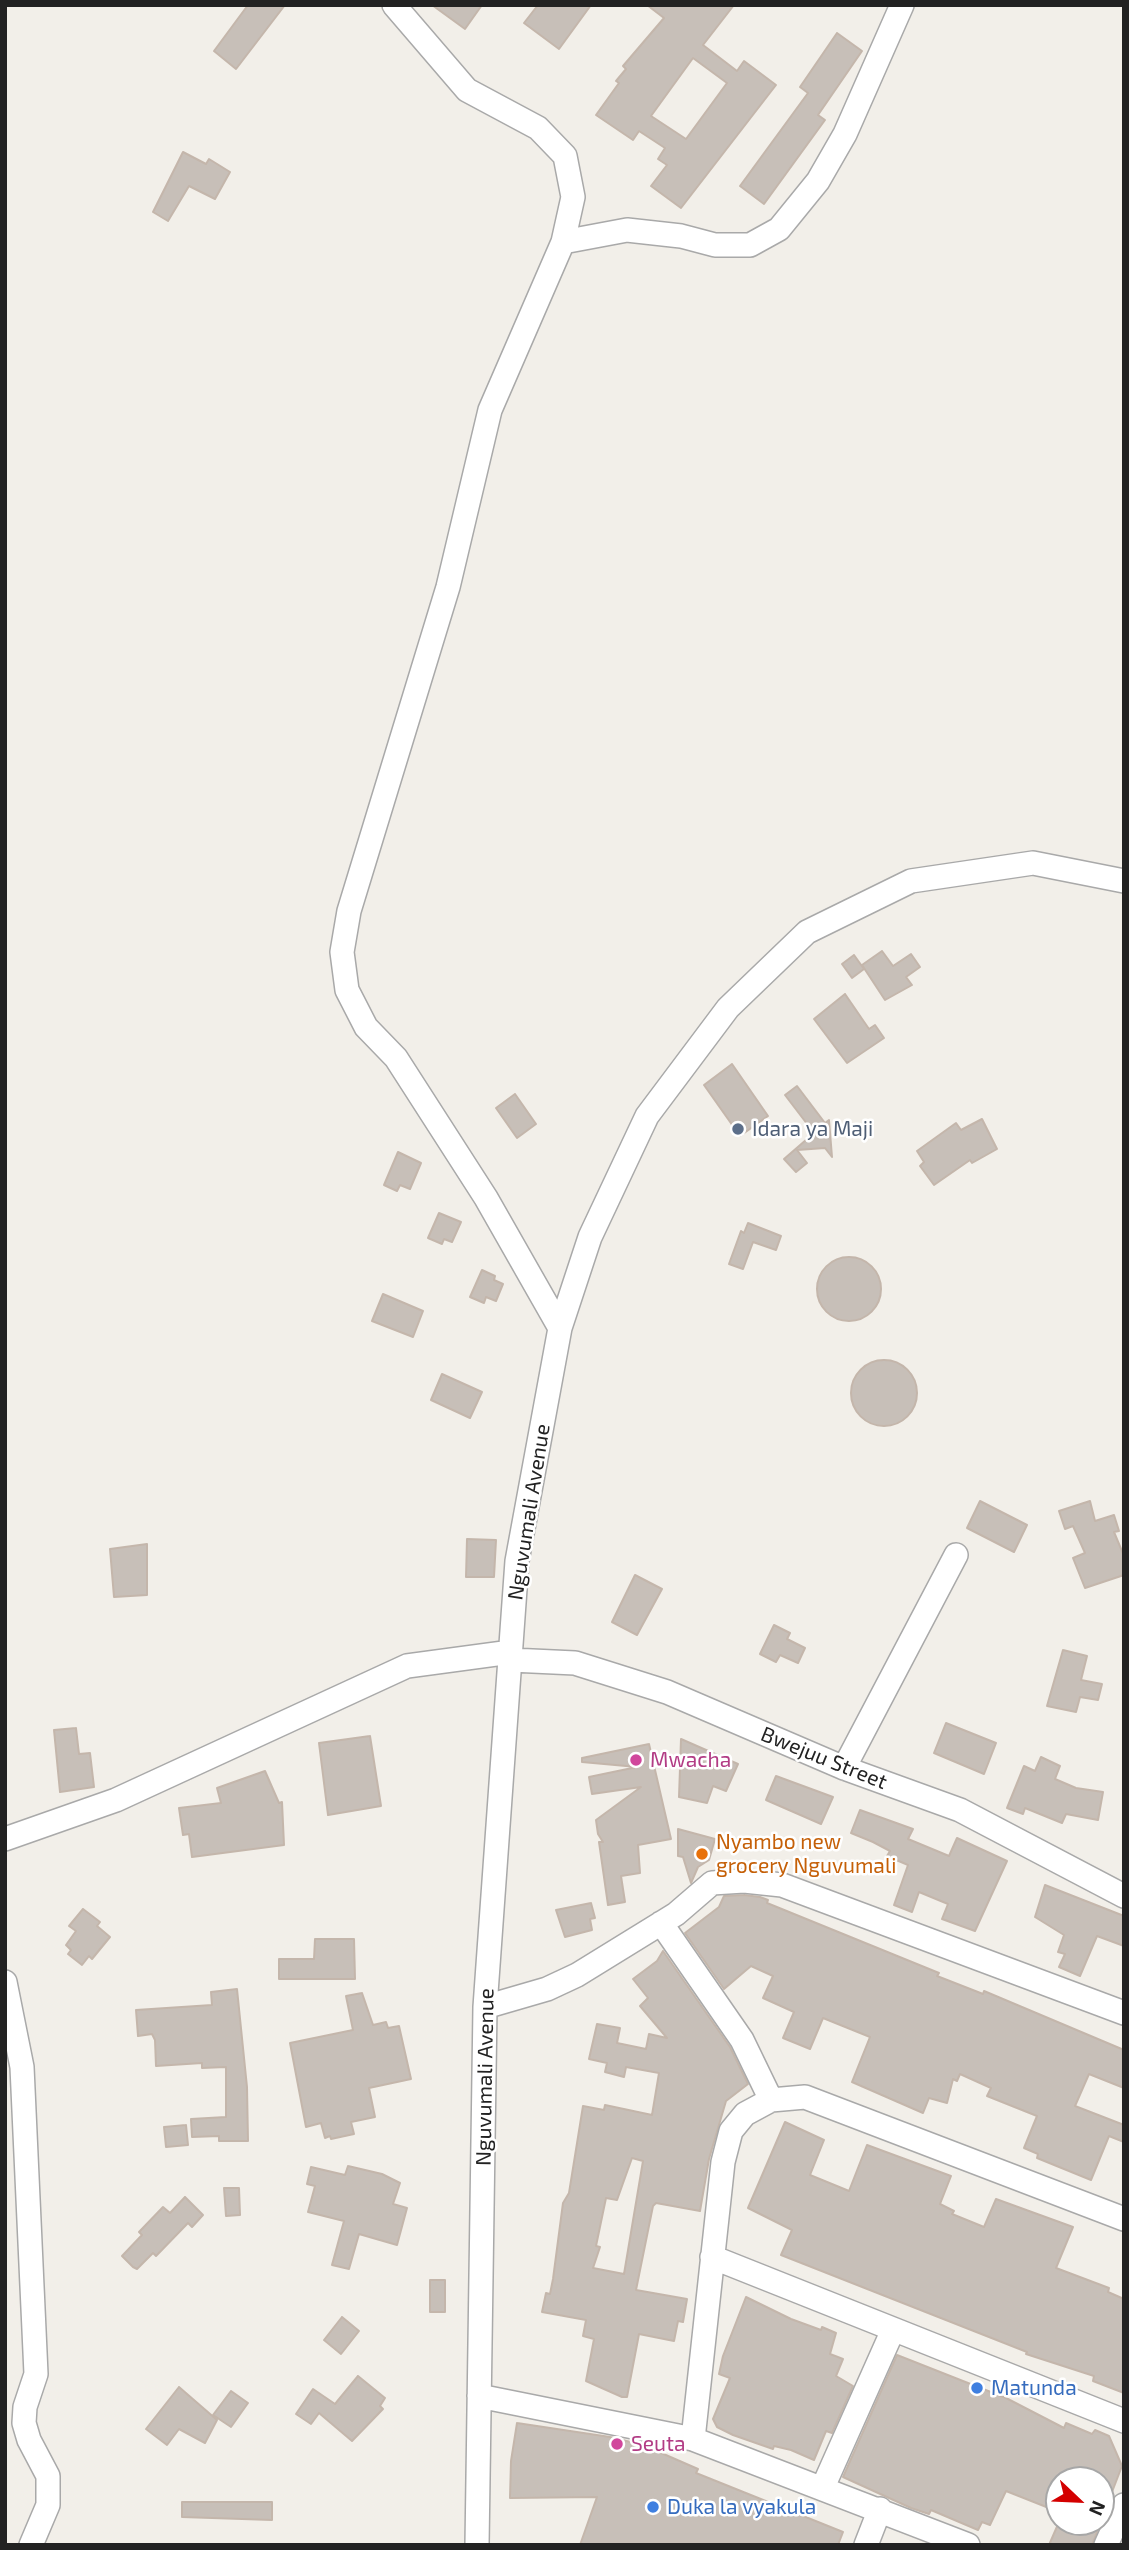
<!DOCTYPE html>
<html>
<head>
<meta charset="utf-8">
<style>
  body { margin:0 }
  #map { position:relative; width:1129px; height:2550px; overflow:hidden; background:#f2efe9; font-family:"Exo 2",sans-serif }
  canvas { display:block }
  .frame { position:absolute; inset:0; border:7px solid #222; pointer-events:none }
  .north { position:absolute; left:1045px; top:2466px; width:70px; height:70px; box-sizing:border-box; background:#fff; border:2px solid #a7a7a7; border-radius:50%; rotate:113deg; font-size:19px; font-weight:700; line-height:28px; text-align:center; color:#222 }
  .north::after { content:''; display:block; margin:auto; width:24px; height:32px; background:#d40000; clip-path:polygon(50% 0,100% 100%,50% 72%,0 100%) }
</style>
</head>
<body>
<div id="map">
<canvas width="1129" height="2550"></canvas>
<div class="frame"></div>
<div class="north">N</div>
</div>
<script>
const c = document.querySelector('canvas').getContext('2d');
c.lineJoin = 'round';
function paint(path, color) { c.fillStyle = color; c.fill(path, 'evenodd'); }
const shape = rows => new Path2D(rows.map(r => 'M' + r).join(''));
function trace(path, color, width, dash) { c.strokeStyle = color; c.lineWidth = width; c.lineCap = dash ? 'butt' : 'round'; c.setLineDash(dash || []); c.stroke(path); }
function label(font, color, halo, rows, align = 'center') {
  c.font = font + ' "Exo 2",sans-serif'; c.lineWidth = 5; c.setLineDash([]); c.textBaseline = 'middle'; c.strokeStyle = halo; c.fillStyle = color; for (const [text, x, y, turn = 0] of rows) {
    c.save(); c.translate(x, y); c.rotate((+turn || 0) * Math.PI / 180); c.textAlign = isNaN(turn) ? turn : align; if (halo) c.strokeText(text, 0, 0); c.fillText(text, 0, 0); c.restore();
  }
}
const building = shape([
  [248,5,285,5,236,69,214,51,248,5],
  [432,5,482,5,465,29,432,5],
  [538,5,591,5,559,49,524,23,538,5],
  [647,5,734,5,703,45,737,71,744,61,776,85,681,208,651,186,667,165,658,159,665,148,639,131,633,140,596,115,619,83,616,81,626,69,623,66,664,18,647,5],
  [693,58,727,83,686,139,651,116,693,58],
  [837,33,862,51,818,115,825,120,764,204,740,186,808,93,800,87,837,33],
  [183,152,206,164,209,159,230,172,215,199,189,186,168,221,153,212,183,152],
  [882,951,893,966,911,954,920,967,906,977,912,985,885,1000,862,965,882,951],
  [854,955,864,969,852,978,842,964,854,955],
  [845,994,869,1029,875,1025,884,1038,847,1063,814,1019,845,994],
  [732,1064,768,1116,740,1136,704,1085,732,1064],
  [797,1086,825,1123,829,1120,832,1157,825,1148,797,1150,807,1163,796,1172,784,1159,814,1133,785,1095,797,1086],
  [515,1094,536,1124,517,1138,496,1108,515,1094],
  [982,1119,997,1149,972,1163,970,1160,934,1185,920,1166,924,1162,917,1151,956,1123,961,1130,982,1119],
  [398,1152,421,1163,410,1189,400,1185,397,1191,384,1185,398,1152],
  [439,1213,461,1222,452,1242,444,1239,442,1244,428,1238,439,1213],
  [748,1223,781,1236,776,1250,753,1242,743,1269,729,1264,741,1231,744,1233,748,1223],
  '817 1289a32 32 0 1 1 64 0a32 32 0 1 1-64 0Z',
  [482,1270,495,1276,494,1280,503,1284,496,1301,486,1297,484,1303,470,1297,482,1270],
  [383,1294,423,1311,413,1337,372,1321,383,1294],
  '851 1393a33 33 0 1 1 66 0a33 33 0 1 1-66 0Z',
  [442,1374,482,1392,470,1418,431,1400,442,1374],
  [980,1501,1027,1525,1014,1552,967,1528,980,1501],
  [1090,1501,1095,1521,1114,1515,1119,1531,1114,1532,1124,1556,1124,1575,1085,1588,1073,1558,1085,1553,1073,1526,1065,1529,1059,1511,1090,1501],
  [467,1539,496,1540,494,1577,466,1577,467,1539],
  [147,1544,147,1595,114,1597,110,1549,147,1544],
  [635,1575,662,1589,637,1635,612,1622,635,1575],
  [774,1625,790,1633,787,1639,805,1648,798,1663,780,1655,776,1662,760,1654,774,1625],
  [1063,1650,1087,1656,1081,1680,1102,1684,1098,1700,1080,1697,1076,1712,1047,1706,1063,1650],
  [946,1723,996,1743,984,1774,934,1753,946,1723],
  [76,1728,79,1754,90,1753,94,1787,60,1792,54,1730,76,1728],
  [370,1736,381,1806,328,1815,319,1743,370,1736],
  [681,1739,738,1764,726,1791,713,1786,707,1803,679,1797,681,1739],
  [649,1744,671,1839,638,1845,640,1873,621,1876,625,1902,608,1905,599,1842,603,1842,598,1834,596,1820,641,1787,592,1794,589,1777,637,1767,582,1762,582,1758,649,1744],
  [1041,1757,1060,1766,1055,1779,1076,1788,1103,1792,1098,1820,1066,1814,1062,1823,1025,1808,1023,1814,1007,1808,1024,1766,1035,1771,1041,1757],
  [265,1771,279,1803,282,1802,284,1845,192,1857,189,1834,183,1835,179,1808,221,1803,217,1788,265,1771],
  [776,1776,833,1797,821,1824,766,1800,776,1776],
  [860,1810,913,1829,908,1839,949,1856,957,1838,1007,1861,975,1931,942,1919,948,1904,919,1892,912,1912,894,1905,908,1865,887,1856,890,1851,873,1842,851,1833,860,1810],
  [678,1829,715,1839,709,1860,698,1867,691,1883,683,1857,678,1856,678,1829],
  [1045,1885,1124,1916,1124,1946,1097,1936,1080,1976,1059,1967,1065,1954,1058,1952,1064,1935,1035,1917,1045,1885],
  [744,1895,760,1897,768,1900,767,1903,939,1973,937,1976,983,1994,984,1991,1124,2050,1124,2088,1089,2074,1075,2106,1124,2125,1124,2142,1109,2136,1091,2180,1037,2158,1038,2154,1024,2148,1037,2116,987,2096,991,2088,960,2074,957,2081,953,2079,947,2103,929,2098,923,2113,852,2082,870,2037,823,2018,810,2049,783,2038,794,2012,763,1998,773,1976,751,1966,724,1989,685,1933,719,1907,724,1896,744,1895],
  [591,1903,595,1918,590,1919,592,1930,565,1937,556,1910,591,1903],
  [83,1909,100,1922,97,1926,110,1937,92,1959,89,1956,82,1965,68,1954,71,1950,66,1945,76,1931,69,1926,83,1909],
  [315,1939,354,1939,355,1979,279,1979,279,1959,314,1959,315,1939],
  [663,1951,730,2047,748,2084,726,2101,709,2159,700,2211,656,2203,653,2206,636,2290,687,2299,683,2322,678,2321,674,2341,639,2334,627,2397,622,2397,586,2381,594,2339,583,2336,586,2320,542,2312,546,2293,550,2294,553,2279,563,2203,569,2193,583,2106,604,2110,605,2105,652,2115,659,2073,626,2067,624,2077,605,2072,607,2063,589,2059,597,2024,620,2028,617,2043,646,2049,649,2034,667,2038,640,2006,648,1998,633,1979,657,1961,663,1951],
  [632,2158,643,2161,624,2274,593,2268,600,2247,596,2246,606,2198,617,2200,632,2158],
  [237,1989,247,2087,248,2141,219,2141,219,2136,192,2137,191,2119,226,2117,226,2067,202,2068,202,2063,156,2066,155,2040,152,2034,138,2036,136,2010,212,2005,211,1992,237,1989],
  [362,1993,373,2025,386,2022,388,2028,399,2026,411,2079,369,2088,375,2117,351,2122,354,2134,331,2139,330,2136,325,2138,321,2123,306,2127,290,2043,353,2030,346,1996,362,1993],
  [785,2122,824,2140,810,2175,849,2191,867,2145,951,2176,940,2204,954,2211,952,2214,984,2227,996,2199,1073,2227,1056,2268,1109,2288,1108,2292,1124,2299,1124,2393,1093,2381,1094,2376,1026,2354,1027,2352,781,2255,792,2230,748,2208,785,2122],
  [186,2125,188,2145,166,2147,164,2127,186,2125],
  [348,2166,382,2174,400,2183,393,2204,407,2208,397,2245,359,2234,349,2269,332,2265,344,2221,308,2212,315,2186,307,2184,311,2167,345,2175,348,2166],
  [224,2188,239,2188,240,2215,226,2216,224,2188],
  [185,2197,203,2215,192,2227,188,2223,156,2256,153,2253,137,2269,133,2267,122,2256,142,2235,139,2232,163,2207,170,2213,185,2197],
  [430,2280,445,2280,445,2312,430,2312,430,2280],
  [746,2297,791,2319,821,2330,822,2327,836,2333,830,2354,843,2359,836,2376,853,2386,832,2433,826,2431,814,2460,791,2450,774,2446,773,2449,733,2435,717,2427,713,2419,730,2378,719,2374,723,2356,746,2297],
  [342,2317,359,2331,341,2354,324,2340,342,2317],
  [897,2355,1006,2398,1064,2428,1066,2423,1092,2434,1095,2430,1109,2436,1122,2466,1102,2518,1101,2480,1059,2480,1059,2512,1006,2491,990,2525,982,2522,978,2530,931,2510,929,2514,911,2508,843,2477,897,2355],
  [358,2376,385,2398,380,2406,383,2409,352,2441,319,2413,311,2424,296,2414,313,2389,335,2404,358,2376],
  [179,2387,217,2420,205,2443,179,2429,167,2445,146,2429,179,2387],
  [231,2391,248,2403,231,2427,213,2415,231,2391],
  [517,2423,610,2437,660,2449,659,2452,698,2469,696,2473,843,2532,838,2545,580,2545,597,2497,510,2498,511,2461,517,2423],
  [182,2502,272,2502,272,2520,182,2517,182,2502],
  [1059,2522,1101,2522,1092,2545,1049,2545,1059,2522]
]);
const minor = shape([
  [394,5,467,90,538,128,565,156,573,197,563,242],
  [560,1328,486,1198,396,1058,366,1027,347,990,342,952,349,911,448,587,490,410,563,242,627,230,681,236,715,245,750,245,779,229,818,181,845,134,902,5],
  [511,1660,575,1663,667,1692,844,1768,960,1810,1124,1896],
  [844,1768,956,1555],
  [5,1839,116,1800,407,1666,511,1652],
  [661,1923,742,2040,771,2100],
  [5,1982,22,2067,36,2374,25,2407,24,2423,29,2440,48,2476,48,2505,31,2545],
  [485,2007,547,1989,577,1975,676,1914,712,1883,744,1881,782,1885,1124,2013],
  [712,2257,1124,2421],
  [479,2396,693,2439,968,2545],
  [693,2439,723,2162,731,2131,745,2114,771,2100,805,2097,1124,2219],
  [823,2487,893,2330],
  [477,2545,485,2007,517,1561,560,1328,590,1237,647,1116,728,1008,807,932,911,881,1033,863,1124,881],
  [866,2545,880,2509],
  [1106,2545,1124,2505]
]);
const markers = [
  [738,1129,7,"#5c6f8a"],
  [636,1760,7,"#d1479c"],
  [702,1854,7,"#e8710a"],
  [977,2388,7,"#3f7fe0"],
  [617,2444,7,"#d1479c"],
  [653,2507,7,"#3f7fe0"]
];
const serviceNames = [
  ["Idara ya Maji",752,1129]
];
const streetNames = [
  ["Nguvumali Avenue",529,1512,-81],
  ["Bwejuu Street",824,1758,22],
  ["Nguvumali Avenue",485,2077,-89]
];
const hotelNames = [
  ["Mwacha",650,1760],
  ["Seuta",631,2444]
];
const foodNames = [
  ["Nyambo new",716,1842],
  ["grocery Nguvumali",716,1866]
];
const shopNames = [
  ["Matunda",991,2388],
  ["Duka la vyakula",667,2507]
];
paint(building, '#c7bfb8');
trace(building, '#c4b6ab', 2);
trace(minor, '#a9a9a9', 26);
trace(minor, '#fff', 23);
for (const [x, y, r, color] of markers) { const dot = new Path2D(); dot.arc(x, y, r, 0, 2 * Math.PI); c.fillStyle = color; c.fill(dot); trace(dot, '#fff', 2.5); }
label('21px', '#4e5e75', '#fff', serviceNames, 'left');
label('21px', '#222', '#fff', streetNames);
label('21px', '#b23c85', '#fff', hotelNames, 'left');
label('21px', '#c56008', '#fff', foodNames, 'left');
label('21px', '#366cbe', '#fff', shopNames, 'left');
</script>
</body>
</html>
